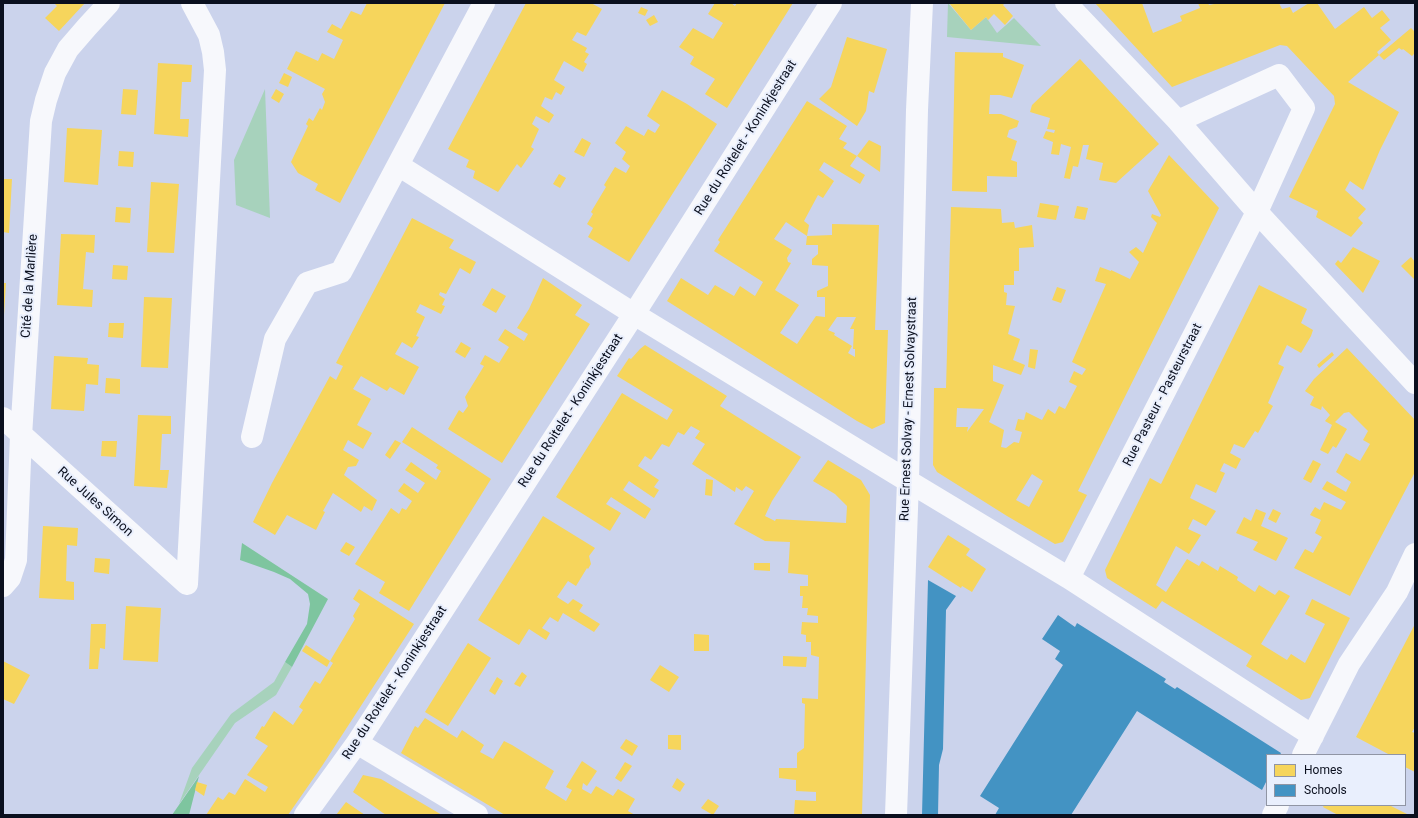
<!DOCTYPE html>
<html>
<head>
<meta charset="utf-8">
<style>
  body { margin:0 }
  #map { position:relative; width:1418px; height:818px; overflow:hidden; background:#cbd3ec; font-family:Roboto,sans-serif }
  canvas { display:block }
  .frame { position:absolute; inset:0; border:4px solid #0a0f1e; pointer-events:none }
  .legend { position:absolute; left:1266px; top:754px; width:140px; height:52px; box-sizing:border-box; background:#e9effd; border:1px solid #9095a4; margin:0; padding:5px 7px; list-style:none; font-size:12px; color:#0a0f1e }
  .legend li { display:flex; align-items:center; gap:8px; height:20px }
  .legend b { width:20px; border:1px solid #9095a4 }
</style>
</head>
<body>
<div id="map">
<canvas width="1418" height="818"></canvas>
<div class="frame"></div>
<ul class="legend">
<li><b style="height:11px;background:#f6d55c"></b>Homes</li>
<li><b style="height:11px;background:#4393c3"></b>Schools</li>
</ul>
</div>
<script>
const c = document.querySelector('canvas').getContext('2d');
c.lineJoin = 'round';
function paint(path, color) { c.fillStyle = color; c.fill(path, 'evenodd'); }
const shape = rows => new Path2D(rows.map(r => 'M' + r).join(''));
function trace(path, color, width, dash) { c.strokeStyle = color; c.lineWidth = width; c.lineCap = dash ? 'butt' : 'round'; c.setLineDash(dash || []); c.stroke(path); }
function label(font, color, halo, rows, align = 'center') {
  c.font = font + ' Roboto,sans-serif'; c.lineWidth = 4; c.setLineDash([]); c.textBaseline = 'middle'; c.strokeStyle = halo; c.fillStyle = color; for (const [text, x, y, turn = 0] of rows) {
    c.save(); c.translate(x, y); c.rotate((+turn || 0) * Math.PI / 180); c.textAlign = isNaN(turn) ? turn : align; if (halo) c.strokeText(text, 0, 0); c.fillText(text, 0, 0); c.restore();
  }
}
const green = shape([
  [948,3,971,30,986,17,997,33,1014,18,1041,46,947,37],
  [265,89,270,218,236,205,234,160],
  [285,662,292,667,276,695,235,723,179,804,192,768,231,714,274,682]
]);
const forest = shape([
  [242,543,328,599,292,667,285,662,307,624,310,604,308,594,290,579,274,572,240,560],
  [199,776,189,815,172,815]
]);
const homes = shape([
  [54,3,85,3,59,31,45,18,57,6],
  [367,3,445,3,340,203,315,190,318,184,298,173,291,162,308,126,306,124,309,118,313,121,320,108,322,110,325,102,322,94,325,89,287,69,296,51,318,61,322,53,334,59,343,40,327,32,332,24,341,29,351,11,361,15],
  [526,3,591,3,602,9,586,36,577,32,572,40,587,48,585,52,589,54,584,62,587,64,583,72,564,61,554,80,565,87,561,95,556,92,552,100,545,97,541,106,554,115,549,123,536,116,532,124,539,129,531,147,534,149,521,168,517,164,498,192,473,178,475,171,466,167,469,160,448,149],
  [715,3,731,3,735,6,737,3,793,3,727,108,705,94,715,79,690,64,694,57,679,47,693,28,713,39,723,23,708,14],
  [949,3,1005,3,1003,5,1013,16,1005,25,994,14,988,20,986,17,971,30],
  [1095,3,1142,3,1153,33,1182,21,1180,16,1200,8,1198,3,1208,3,1209,5,1219,3,1279,3,1282,9,1290,7,1293,13,1309,3,1317,3,1335,29,1364,7,1372,18,1382,10,1390,20,1380,28,1391,40,1377,52,1379,55,1348,82,1399,112,1380,150,1363,190,1350,181,1345,190,1366,209,1358,218,1363,223,1351,237,1316,217,1318,211,1289,197,1335,104,1334,96,1287,46,1280,45,1172,87],
  [641,7,648,10,645,16,638,13],
  [654,15,658,22,650,26,646,20],
  [1411,28,1415,32,1415,53,1412,56,1403,49,1402,50,1399,48,1384,60,1379,55],
  [847,37,887,49,874,93,869,91,866,111,857,126,819,99,831,87],
  [955,52,1003,53,1003,57,1024,65,1012,98,1000,95,990,95,989,114,1001,114,1019,121,1017,127,1009,130,1007,137,1017,141,1011,160,1017,162,1017,177,987,176,987,192,952,191],
  [1080,59,1159,144,1116,183,1099,180,1103,163,1086,159,1089,145,1083,145,1078,167,1073,166,1070,179,1064,178,1071,147,1061,144,1059,155,1051,154,1053,142,1043,138,1046,131,1054,133,1055,130,1047,129,1050,118,1030,112,1032,105],
  [158,63,192,65,191,82,182,82,180,119,189,119,188,137,154,134],
  [284,73,292,77,288,87,279,83],
  [123,89,138,90,136,115,121,114],
  [276,89,284,94,279,103,271,98],
  [662,90,687,104,717,124,629,262,588,237,593,228,587,224,593,214,591,212,606,187,604,185,615,167,626,173,630,166,622,159,626,152,615,143,626,126,644,136,648,129,655,133,660,125,647,116],
  [807,101,847,126,839,139,847,143,843,148,857,156,869,140,881,146,880,172,857,156,850,166,865,175,860,184,824,162,819,170,834,181,823,198,818,195,804,221,809,225,807,236,832,235,832,224,879,225,875,330,888,330,885,423,872,429,857,421,667,301,681,278,708,295,715,285,734,296,740,286,755,296,763,282,714,251,720,242,718,240],
  [786,222,807,236,806,245,818,245,818,254,812,259,812,265,828,266,828,286,817,291,817,297,825,297,825,317,816,316,797,344,780,333,799,305,775,290,791,263,788,262,787,258,792,250,774,239],
  [837,317,856,317,850,329,854,329,853,349,855,349,855,357,848,353,852,346,834,335,835,333,828,330],
  [67,128,102,130,98,185,64,182],
  [582,138,591,143,584,157,574,152],
  [119,151,134,152,133,167,118,166],
  [1169,155,1219,208,1078,491,1087,495,1063,542,1055,544,1007,516,937,472,933,465,934,388,946,388,951,207,1001,209,1002,223,1014,222,1015,228,1032,225,1034,247,1019,248,1019,271,1014,271,1014,285,1004,285,1004,292,1007,293,1006,305,1015,306,1008,334,1020,339,1013,360,1025,365,1021,375,993,365,993,381,1004,385,989,422,1004,430,1001,447,1006,448,1014,442,1019,443,1022,432,1015,430,1018,419,1024,420,1026,412,1042,420,1048,409,1055,414,1059,406,1065,409,1077,386,1069,382,1074,371,1082,375,1086,369,1072,362,1106,284,1095,281,1100,267,1111,271,1111,270,1130,279,1139,262,1129,252,1136,247,1143,253,1157,223,1151,217,1152,214,1160,217,1161,215,1148,191],
  [957,408,984,409,967,432,968,427,956,427],
  [1032,474,1043,481,1029,507,1016,500],
  [559,174,566,178,560,188,553,184],
  [3,179,12,179,9,233,3,232],
  [151,182,179,184,174,253,147,252],
  [1040,203,1059,206,1056,220,1037,217],
  [1077,206,1088,208,1085,220,1074,218],
  [116,207,131,208,130,223,115,222],
  [412,218,454,240,449,248,476,262,470,274,460,268,446,294,440,292,439,295,445,299,442,305,445,306,441,314,420,304,416,312,425,317,416,336,419,337,412,348,402,342,395,354,419,367,404,395,390,387,387,391,361,376,353,389,371,399,357,425,372,433,363,449,348,440,343,450,359,460,356,466,348,467,344,475,377,500,372,511,364,506,361,512,333,493,323,511,325,512,316,530,287,515,275,535,253,522,272,483,330,376,336,380,343,366,336,363],
  [61,234,95,235,94,253,86,252,83,289,93,290,92,307,57,305],
  [1353,247,1380,261,1363,293,1335,264,1338,260,1341,263],
  [1411,257,1415,262,1415,280,1401,266],
  [113,265,128,266,127,280,112,279],
  [543,278,582,305,575,315,590,324,502,463,448,429,459,410,463,413,468,406,465,397,484,366,480,364,485,355,499,363,509,347,498,340,505,329,524,341,528,334,517,328,529,309],
  [3,283,6,283,4,315,3,315],
  [1259,285,1307,309,1301,323,1313,330,1311,336,1301,353,1287,345,1278,364,1284,367,1268,403,1273,406,1258,433,1255,431,1244,448,1234,444,1230,453,1241,459,1236,469,1224,463,1220,471,1225,473,1216,493,1196,484,1190,498,1216,511,1206,526,1193,519,1188,529,1201,535,1189,554,1176,546,1156,585,1166,592,1187,559,1199,566,1202,561,1218,571,1220,566,1238,577,1237,580,1255,592,1259,585,1275,595,1279,590,1290,596,1261,644,1287,660,1291,654,1305,663,1325,624,1305,614,1312,599,1350,618,1310,698,1301,700,1246,666,1252,656,1162,601,1156,609,1107,578,1105,570,1150,478,1161,484],
  [1057,287,1066,290,1061,303,1052,300],
  [492,288,506,296,496,313,482,305],
  [144,297,172,298,168,368,141,367],
  [109,323,124,323,123,338,108,337],
  [461,342,471,348,465,358,455,352],
  [645,345,727,396,720,406,801,457,772,501,765,516,775,521,776,519,846,523,847,506,835,494,813,481,828,460,861,480,870,495,862,815,794,815,795,800,816,801,816,792,796,791,796,780,779,778,779,768,797,768,797,753,804,748,805,704,802,703,802,698,818,699,819,657,811,655,811,642,806,642,806,635,801,634,802,622,818,623,818,616,807,615,808,608,802,608,803,596,800,596,800,586,808,586,808,575,788,573,790,542,765,541,734,524,754,491,746,486,742,491,736,487,735,492,692,464,705,444,695,438,700,431,691,426,684,435,678,432,669,447,662,444,651,460,645,456,638,466,659,480,654,487,659,490,654,498,629,481,623,490,651,509,645,519,611,497,606,504,621,513,610,531,556,497,622,393,667,420,673,410,617,376,629,358,631,359,640,349],
  [1347,348,1415,420,1415,472,1350,596,1294,568,1305,549,1313,553,1322,537,1315,533,1321,520,1310,515,1315,507,1320,510,1324,502,1341,510,1346,502,1322,489,1327,481,1346,492,1351,482,1336,472,1346,453,1360,461,1370,444,1363,440,1368,431,1349,412,1344,413,1335,422,1347,429,1336,448,1333,446,1328,454,1320,450,1332,425,1325,421,1330,415,1322,406,1321,410,1310,405,1314,397,1305,391,1314,379],
  [1030,349,1038,350,1035,369,1028,367],
  [1332,352,1334,355,1319,368,1317,365],
  [54,356,88,358,87,364,99,365,98,385,86,384,84,411,51,409],
  [106,378,120,379,120,394,105,393],
  [138,415,171,416,171,434,162,434,160,470,169,470,167,488,134,486],
  [412,427,491,479,409,611,379,593,385,582,355,564,391,508,399,514,402,508,406,510,412,501,398,491,404,483,418,493,425,483,405,470,411,462,436,480,441,471,436,468,438,465,402,442],
  [395,440,401,443,390,459,385,455],
  [102,441,117,441,116,457,101,456],
  [1313,460,1321,464,1311,483,1303,479],
  [706,479,713,480,712,496,705,495],
  [1256,509,1266,513,1261,526,1288,538,1276,561,1253,550,1258,542,1236,533,1244,517,1251,521],
  [1273,509,1281,513,1276,523,1268,519],
  [543,516,595,548,589,556,591,564,588,569,587,568,576,586,568,581,557,597,568,604,573,599,583,605,579,611,600,624,594,632,563,613,558,622,550,617,542,628,550,633,546,640,529,629,519,645,478,620],
  [43,526,78,528,77,546,67,545,66,581,74,582,74,600,39,598],
  [948,535,970,549,966,555,986,569,972,592,962,586,961,588,928,567],
  [346,542,355,547,349,556,340,551],
  [95,558,110,559,109,574,94,572],
  [754,563,770,563,770,571,754,570],
  [359,589,414,624,322,766,288,815,206,815,218,797,223,800,229,792,235,795,245,779,265,792,268,787,247,775,268,746,255,738,262,726,264,727,274,711,293,725,303,710,299,707,315,681,320,684,333,663,330,661,327,667,302,651,306,645,330,661,355,619,353,616,360,604,353,599],
  [126,606,161,608,158,662,123,660],
  [91,624,106,624,105,649,100,648,98,669,89,669],
  [1415,624,1415,727,1412,732,1415,733,1415,772,1405,767,1405,755,1390,755,1356,737],
  [694,634,709,635,709,651,694,651],
  [468,643,491,658,448,726,425,712],
  [783,656,807,657,806,667,783,666],
  [3,661,30,675,14,704,3,699],
  [660,665,679,677,669,692,650,680],
  [522,672,527,676,520,687,514,684],
  [497,677,503,681,495,695,489,691],
  [425,718,457,738,462,730,484,745,480,752,493,759,504,741,512,745,554,771,545,788,566,801,572,790,566,787,582,761,597,771,587,786,583,783,582,789,591,794,596,786,613,796,618,789,635,799,628,811,635,815,505,815,401,753,415,726,418,728],
  [668,735,681,735,681,750,668,749],
  [626,739,638,746,632,756,620,748],
  [625,762,632,766,621,782,615,778],
  [363,775,381,779,442,815,386,815,353,792],
  [677,778,685,784,680,792,672,787],
  [197,782,207,785,204,796,195,790],
  [708,799,719,806,713,815,701,808],
  [346,802,365,815,336,815],
  [1324,805,1389,805,1409,815,1338,815,1323,807]
]);
const schools = shape([
  [928,580,956,596,946,610,943,749,939,765,938,815,922,815],
  [1058,615,1075,627,1077,623,1166,679,1164,682,1175,689,1177,687,1281,753,1280,755,1267,755,1267,780,1262,790,1137,711,1071,815,995,815,999,808,980,796,1063,665,1055,659,1060,651,1042,639]
]);
const minor = shape([
  [1066,3,1178,121,1257,212,1415,383],
  [398,165,634,314,908,481,1069,578,1313,736],
  [3,418,187,584],
  [252,437,275,339,307,283,341,272,484,3],
  [1069,578,1257,212,1304,108,1279,75,1178,121],
  [187,584,215,70,213,52,209,35,192,3],
  [3,586,10,578,16,560,21,436,41,121,46,100,55,73,68,49,87,27,109,3],
  [357,743,477,815],
  [1303,755,1349,664,1397,592,1415,554],
  [305,815,357,743,634,314,831,3],
  [896,815,908,481,917,110,922,3],
  [1273,815,1278,805]
]);
const streetNames = [
  ["Rue du Roitelet - Koninkjestraat",746,138,-58],
  ["Cité de la Marlière",30,286,-86],
  ["Rue Pasteur - Pasteurstraat",1163,395,-63],
  ["Rue Ernest Solvay - Ernest Solvaystraat",909,409,-88],
  ["Rue du Roitelet - Koninkjestraat",571,411,-57],
  ["Rue Jules Simon",95,502,42],
  ["Rue du Roitelet - Koninkjestraat",395,683,-57]
];
paint(green, '#a7d2bc');
paint(forest, '#7ec59f');
paint(homes, '#f6d55c');
paint(schools, '#4393c3');
trace(minor, '#f7f8fc', 22);
label('13px', '#0a0f1e', '#e9effd', streetNames);
</script>
</body>
</html>
